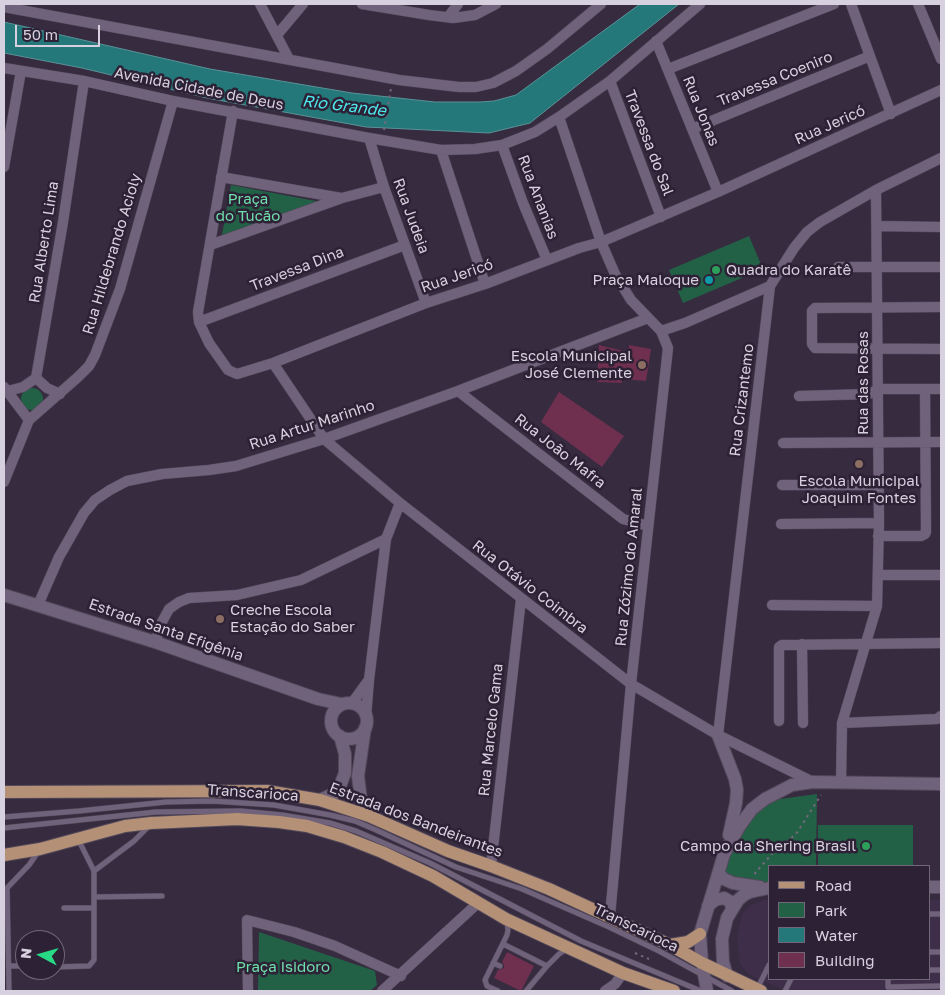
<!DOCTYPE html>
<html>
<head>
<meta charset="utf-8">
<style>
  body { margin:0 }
  #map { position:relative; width:945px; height:995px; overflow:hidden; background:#372b40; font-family:"Golos Text",sans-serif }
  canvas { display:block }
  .frame { position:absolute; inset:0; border:5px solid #d7d0de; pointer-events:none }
  .legend { position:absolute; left:768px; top:865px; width:162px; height:115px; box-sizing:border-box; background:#2d2136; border:1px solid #716779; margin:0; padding:6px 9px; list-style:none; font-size:15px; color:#d7d0de }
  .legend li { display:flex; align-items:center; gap:10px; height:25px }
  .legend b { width:25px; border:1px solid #716779 }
  .north { position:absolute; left:15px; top:930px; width:50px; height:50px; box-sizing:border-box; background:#2d2136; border:1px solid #716779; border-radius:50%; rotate:276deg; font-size:14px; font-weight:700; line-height:20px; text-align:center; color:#d7d0de }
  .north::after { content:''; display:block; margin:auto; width:18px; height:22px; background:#27d885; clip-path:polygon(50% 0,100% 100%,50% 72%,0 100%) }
  .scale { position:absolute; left:15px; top:25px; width:85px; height:22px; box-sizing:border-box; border:2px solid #d7d0de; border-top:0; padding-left:6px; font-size:15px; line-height:18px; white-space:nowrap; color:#d7d0de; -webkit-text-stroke:4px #2d2136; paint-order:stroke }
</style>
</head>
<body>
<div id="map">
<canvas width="945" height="995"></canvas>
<div class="frame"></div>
<ul class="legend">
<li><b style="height:6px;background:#b49176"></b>Road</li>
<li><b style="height:14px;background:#226146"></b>Park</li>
<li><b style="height:14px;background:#247879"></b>Water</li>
<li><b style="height:14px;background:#6f2f4e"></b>Building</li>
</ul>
<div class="north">N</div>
<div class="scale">50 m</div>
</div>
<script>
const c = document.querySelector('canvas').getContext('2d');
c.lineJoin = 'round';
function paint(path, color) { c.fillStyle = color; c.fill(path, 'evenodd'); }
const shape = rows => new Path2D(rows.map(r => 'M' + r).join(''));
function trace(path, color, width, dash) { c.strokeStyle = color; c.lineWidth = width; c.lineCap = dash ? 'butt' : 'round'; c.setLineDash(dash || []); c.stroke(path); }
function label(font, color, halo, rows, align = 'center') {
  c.font = font + ' "Golos Text",sans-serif'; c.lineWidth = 5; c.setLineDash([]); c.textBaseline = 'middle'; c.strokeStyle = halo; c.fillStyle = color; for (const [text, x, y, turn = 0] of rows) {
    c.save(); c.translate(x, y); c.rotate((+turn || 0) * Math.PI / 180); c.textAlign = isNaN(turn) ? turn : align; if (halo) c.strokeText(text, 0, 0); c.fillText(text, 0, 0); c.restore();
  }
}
const built = shape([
  [763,900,769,900,769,979,929,979,929,900,941,900,941,991,786,991,750,975,740,964,737,938,742,914,751,905]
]);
const green = shape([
  [231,185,326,203,222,235],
  [749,236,763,269,683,303,669,270],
  '21 399a11 11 0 1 1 22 0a11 11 0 1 1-22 0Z',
  [817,794,816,866,769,866,769,884,731,879,723,871,730,854,753,815,773,800],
  [818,825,913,825,913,866,818,866],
  [259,932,375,971,377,985,370,991,258,991]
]);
const water = shape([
  [640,4,679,4,530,123,489,133,366,127,207,98,82,68,4,53,4,22,210,69,352,93,435,102,480,102,494,101,516,95,640,4]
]);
const building = shape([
  [599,345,628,352,629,345,651,349,646,381,622,379,622,383,597,382],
  [559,392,624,436,602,467,541,422],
  [507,952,534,966,521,991,494,978,498,970,504,968,504,965,502,962]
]);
const path = shape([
  [384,130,391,88],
  [756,874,755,873,772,854,796,834,821,795],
  [635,953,649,959]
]);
const lane = shape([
  [4,817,79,811,166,802,212,801,274,805,330,815,355,821,376,830,456,867,522,889,609,927,659,951,732,991],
  [4,828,156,812,241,811,282,815,330,823,356,831,430,863,581,941,701,991],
  [94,871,134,841,150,825],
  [94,897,162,896],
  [64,908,94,908],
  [929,914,941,914],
  [503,944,547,966],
  [929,952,941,952],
  [493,963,500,966],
  [9,966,25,966],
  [55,967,89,966,94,960,94,871,78,839],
  [929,970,941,970],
  [888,979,888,987,941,986],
  [757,989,769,965],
  [9,991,7,888,29,865,38,852],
  [498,991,487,986,485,980,507,935,508,930,507,922],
  [526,991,547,966,559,954,567,949],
  [785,991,791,979]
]);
const street = shape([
  [260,4,289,59],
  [362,4,429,15,453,18,475,15,496,4],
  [851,4,891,114],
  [918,4,941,59],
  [4,7,399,80,459,87,476,87,493,83,516,71,547,49,601,4],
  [448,17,458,4],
  [277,35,303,4],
  [656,41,718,192],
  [4,68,84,81,173,101,369,138,441,150,475,149,502,145,535,132,559,117,610,81,700,4],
  [668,69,834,4],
  [610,81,661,217],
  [233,111,198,312,199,322,209,343,228,370,237,374,273,363,426,303,485,284,579,248,601,242,718,192,941,90],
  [559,117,601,242,615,274,631,300,661,331,668,348,631,684,610,916],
  [692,129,870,56],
  [369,138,384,187,426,303],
  [502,145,523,203,547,260],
  [441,150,485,284],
  [4,167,21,71],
  [221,177,341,198],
  [877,226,941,227],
  [210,245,342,198,384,187],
  [838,267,941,267],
  [941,307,815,308,812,311,812,344,815,348,941,349],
  [199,322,405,245],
  [661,331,685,323,770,286],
  [273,363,324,439,400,503,631,684,718,735,813,782],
  [36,378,47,388,60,394],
  [4,387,29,420],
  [8,391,23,387,36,378,63,222,84,81],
  [458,391,623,519,648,526],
  [799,396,869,394,878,389,941,389],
  [783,443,941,442],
  [4,482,29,420,78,377,89,366,95,355,120,289,173,101],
  [782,485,878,485],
  [781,524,879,523],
  [878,536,921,536,925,534,926,532,925,389],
  [878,575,941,575],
  [38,605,59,557,84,513,95,500,110,490,127,481,162,474,209,470,236,466,324,439,458,391,648,318],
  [772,605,877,606],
  [155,642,162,622,169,609,179,602,189,598,237,595,301,580,386,539],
  [802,644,803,723],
  [352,703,368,681],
  [366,717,369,680,386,539,400,503],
  [779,721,779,647,782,645,941,643],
  [842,723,937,719,941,716],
  [718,735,770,286,794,248,807,232,820,222,876,190,941,158],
  [841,783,842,723,877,606,879,523,876,190],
  [491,866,521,599],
  [248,991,247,920,294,932,335,946,401,976],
  [382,991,478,903],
  [605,991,615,984,623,973]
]);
const secondary = shape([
  [4,595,155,642,318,699,341,704],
  '331 721a18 18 0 1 1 36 0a18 18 0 1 1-36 0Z',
  [365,728,358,776,361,800,369,816],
  [718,735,735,779,737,790,736,803,729,835],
  [320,800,335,793,340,786,345,773,345,754,340,736],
  [719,874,724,879,733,883,760,887],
  [929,887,941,887],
  [708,906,715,900,724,898,731,902,732,910],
  [727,976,723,962,722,939,727,918,738,900,744,895,750,892,769,888],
  [707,991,702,963,700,934,724,854,739,827,752,809,765,799,792,785,813,782,941,784]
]);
const primary = shape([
  [4,792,267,791,320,800,369,816,448,851,491,866,549,889,670,945,702,963,761,991],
  [4,855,40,849,125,826,151,823,237,819,279,822,307,826,344,837,382,852,433,876,506,919,623,973,674,991],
  [670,945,688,942,700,934]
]);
const markers = [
  [716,270,5,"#2e9e5b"],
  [709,280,5,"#0f9aa8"],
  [642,365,5,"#8d6e63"],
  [859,464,5,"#8d6e63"],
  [220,619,5,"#8d6e63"],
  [866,846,5,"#2e9e5b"]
];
const streetNames = [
  ["Travessa Coeniro",775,79,-22],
  ["Avenida Cidade de Deus",199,89,11],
  ["Rua Jonas",701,111,68],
  ["Rua Jericó",830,125,-24],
  ["Travessa do Sal",649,143,69],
  ["Rua Ananias",538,197,69],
  ["Rua Judeia",411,216,70],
  ["Rua Alberto Lima",44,242,-81],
  ["Rua Hildebrando Acioly",112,254,-73],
  ["Travessa Dina",297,269,-21],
  ["Rua Jericó",457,276,-19],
  ["Rua das Rosas",863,383,-90],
  ["Rua Crizantemo",742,400,-83],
  ["Rua Artur Marinho",312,425,-18],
  ["Rua João Mafra",560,451,38],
  ["Rua Zózimo do Amaral",629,567,-84],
  ["Rua Otávio Coimbra",530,587,38],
  ["Estrada Santa Efigênia",166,630,19],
  ["Rua Marcelo Gama",491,730,-84],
  ["Transcarioca",253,793,4],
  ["Estrada dos Bandeirantes",416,820,21],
  ["Transcarioca",636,928,26]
];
const parkNames = [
  ["Praça",248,199],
  ["do Tucão",248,216],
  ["Praça Isidoro",283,967]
];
const poiNames = [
  ["Quadra do Karatê",726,270,"left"],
  ["Praça Maloque",699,280],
  ["Escola Municipal",632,356],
  ["José Clemente",632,373],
  ["Escola Municipal",859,481,"center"],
  ["Joaquim Fontes",859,498,"center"],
  ["Creche Escola",230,610,"left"],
  ["Estação do Saber",230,627,"left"],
  ["Campo da Shering Brasil",856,846]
];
const waterNames = [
  ["Rio Grande",344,106,7]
];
paint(built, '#3e2e4a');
paint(green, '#226146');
paint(water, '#247879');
trace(water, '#5a9297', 1);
paint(building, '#6f2f4e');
trace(lane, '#52485a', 6);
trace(street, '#52485a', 11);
trace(secondary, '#52485a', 14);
trace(primary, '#52485a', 14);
trace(path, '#74697c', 2, [2.5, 4]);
trace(lane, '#6f627a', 5);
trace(street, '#6f627a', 10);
trace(secondary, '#6f627a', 12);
trace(primary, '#b49176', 12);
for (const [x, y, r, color] of markers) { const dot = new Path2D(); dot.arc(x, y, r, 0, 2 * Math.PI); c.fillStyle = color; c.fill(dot); trace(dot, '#2d2136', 2); }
label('15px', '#d7d0de', '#2d2136', streetNames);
label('15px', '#6fdfab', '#2d2136', parkNames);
label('15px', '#d7d0de', '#2d2136', poiNames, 'right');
label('italic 16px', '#4de9eb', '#2d2136', waterNames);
</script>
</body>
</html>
